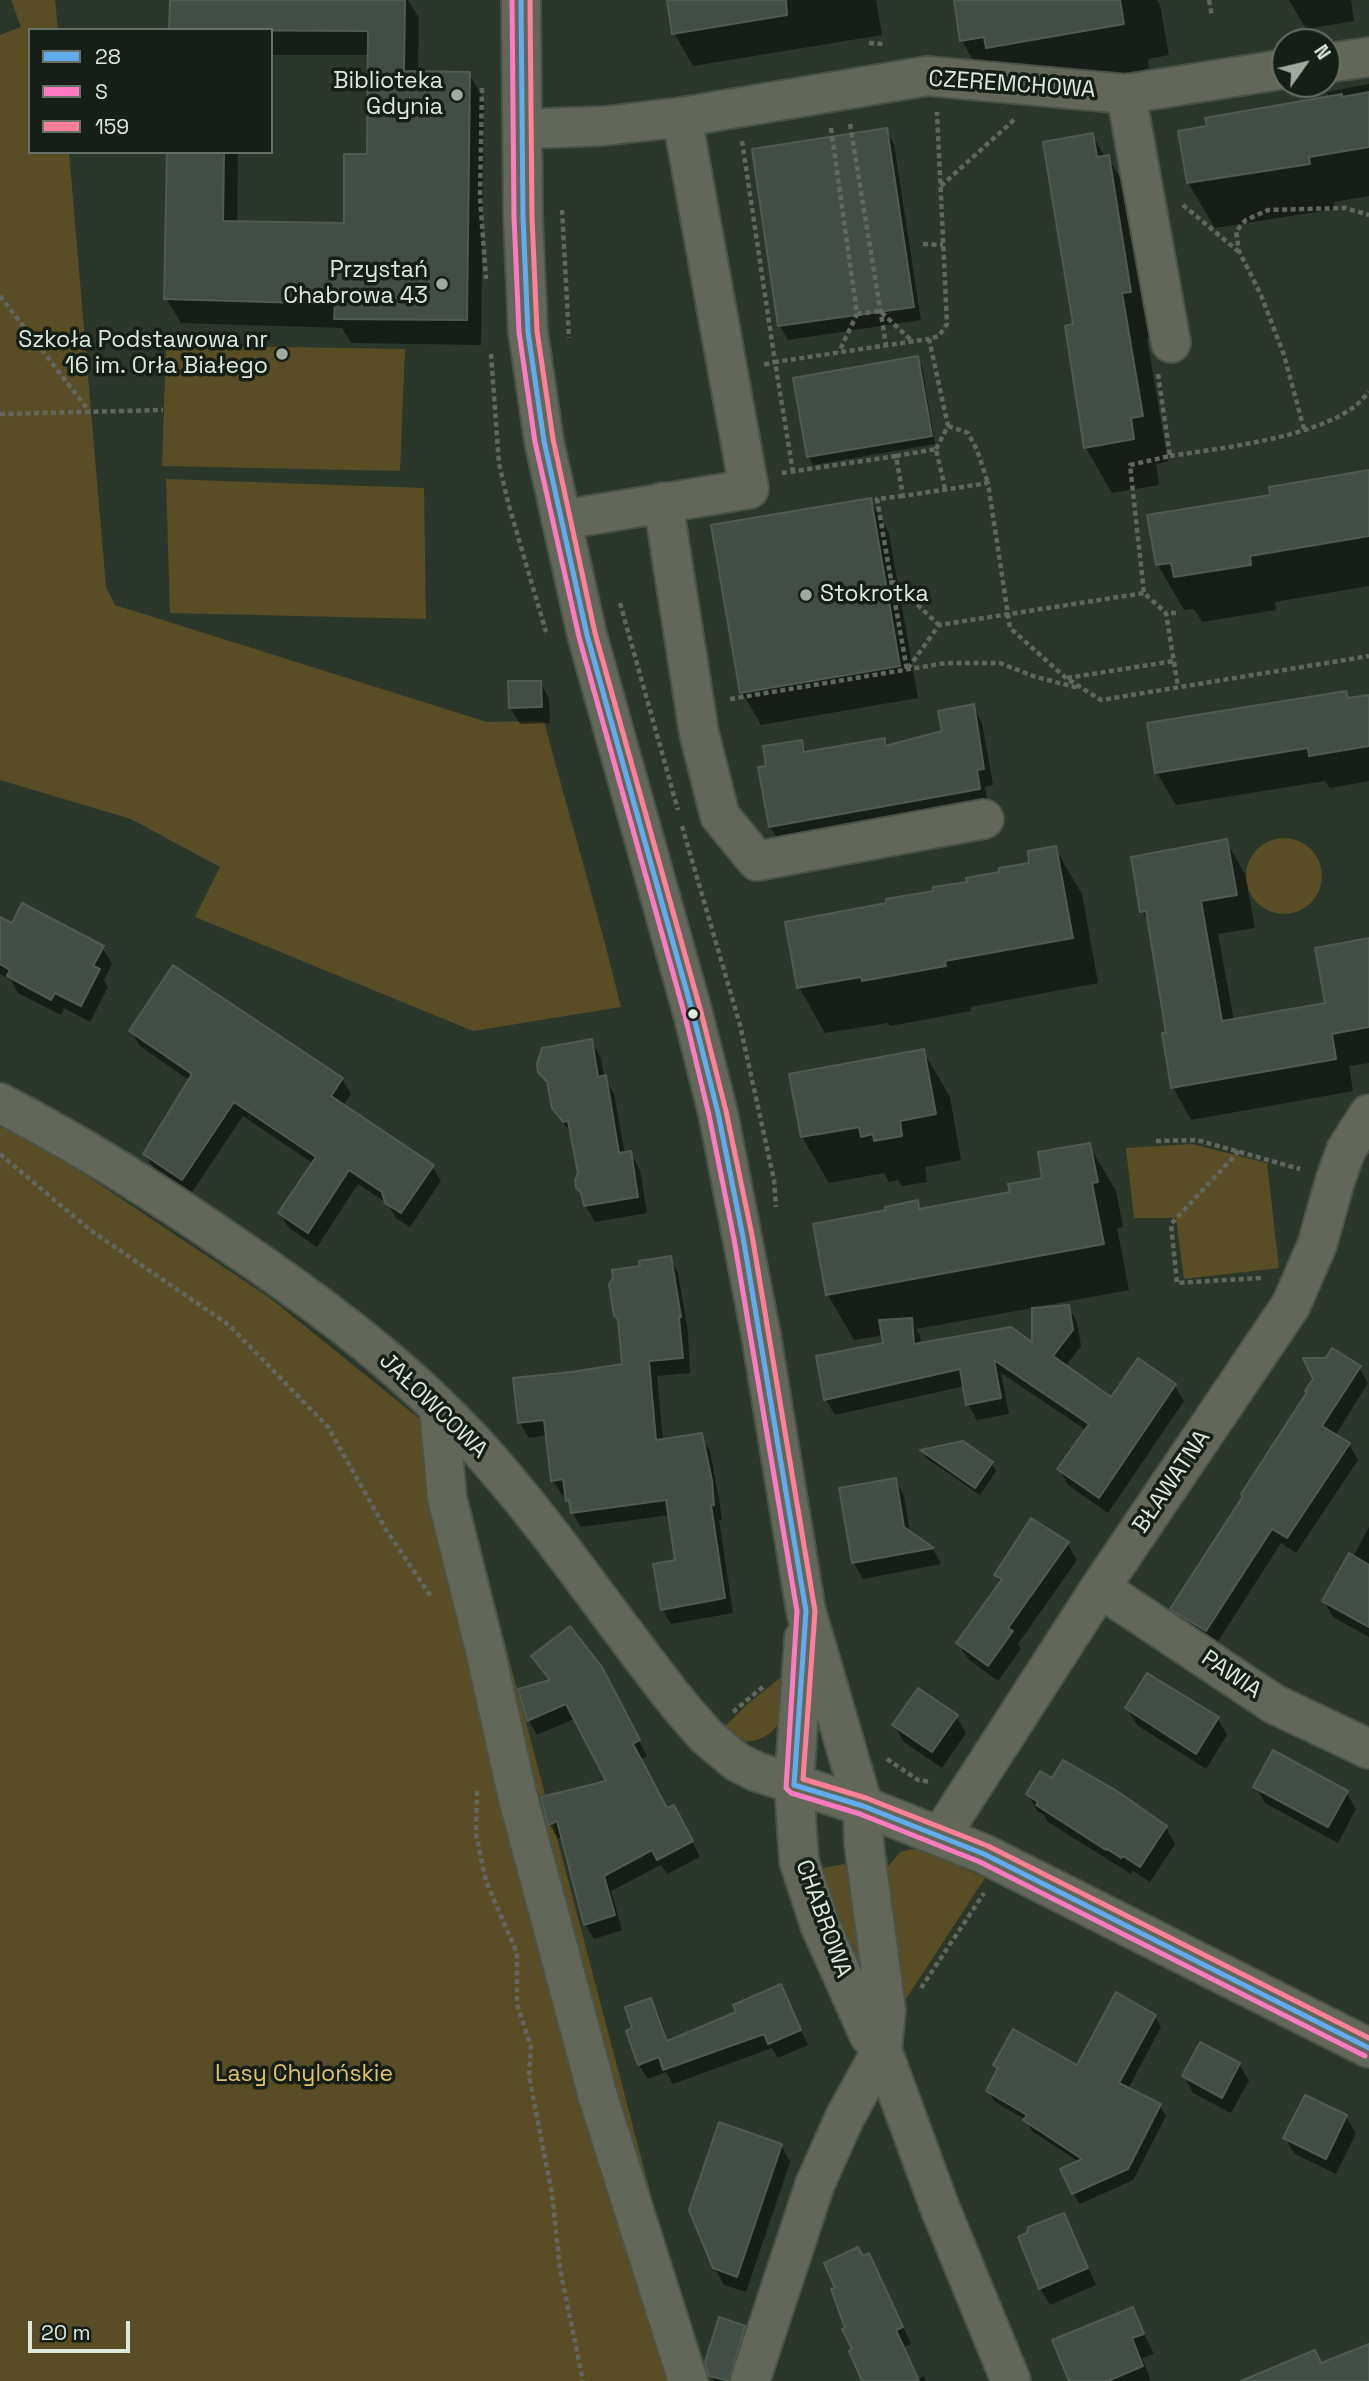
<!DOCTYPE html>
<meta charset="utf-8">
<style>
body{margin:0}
#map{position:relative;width:1369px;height:2381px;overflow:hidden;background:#2c372c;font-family:"Space Grotesk",sans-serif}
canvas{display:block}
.legend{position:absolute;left:28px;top:28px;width:245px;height:126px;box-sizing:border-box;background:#161f17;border:2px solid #667066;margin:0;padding:9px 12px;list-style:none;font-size:21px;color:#dde9dd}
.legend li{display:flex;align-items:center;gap:14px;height:35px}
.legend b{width:35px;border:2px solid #667066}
.north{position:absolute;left:1271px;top:28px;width:70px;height:70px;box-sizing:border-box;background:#161f17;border:2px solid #667066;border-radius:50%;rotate:56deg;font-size:19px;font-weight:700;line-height:28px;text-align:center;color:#dde9dd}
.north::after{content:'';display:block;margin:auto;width:24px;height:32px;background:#9fab9f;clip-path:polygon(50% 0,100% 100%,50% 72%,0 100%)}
.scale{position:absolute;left:28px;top:2321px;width:102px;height:32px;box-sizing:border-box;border:4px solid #dde9dd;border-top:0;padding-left:9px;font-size:21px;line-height:24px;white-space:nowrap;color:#dde9dd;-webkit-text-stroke:5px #161f17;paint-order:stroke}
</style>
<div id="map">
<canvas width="1369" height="2381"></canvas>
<ul class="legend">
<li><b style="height:9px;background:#60acee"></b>28</li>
<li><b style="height:9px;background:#fe7ac1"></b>S</li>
<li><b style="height:9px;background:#ff8098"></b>159</li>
</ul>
<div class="north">N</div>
<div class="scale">20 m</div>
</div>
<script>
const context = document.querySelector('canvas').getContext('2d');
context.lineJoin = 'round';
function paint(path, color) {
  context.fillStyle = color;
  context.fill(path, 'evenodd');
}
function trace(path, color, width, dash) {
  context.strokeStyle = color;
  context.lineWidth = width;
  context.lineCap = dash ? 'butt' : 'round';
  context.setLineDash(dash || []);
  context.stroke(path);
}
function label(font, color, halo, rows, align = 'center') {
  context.font = font + ' "Space Grotesk",sans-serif';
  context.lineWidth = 7;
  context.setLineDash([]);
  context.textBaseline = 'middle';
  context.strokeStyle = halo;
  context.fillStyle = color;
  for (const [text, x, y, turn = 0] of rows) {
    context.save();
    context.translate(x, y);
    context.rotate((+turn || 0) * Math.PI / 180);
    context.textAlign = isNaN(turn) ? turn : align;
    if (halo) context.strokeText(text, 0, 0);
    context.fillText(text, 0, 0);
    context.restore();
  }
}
paint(new Path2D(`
 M11,0H55L58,30H30V152H69L106,587L115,605L487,722L544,721C569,817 598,911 621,1007L473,1031L195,917L220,867L131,819L0,780V35L21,27Z
 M166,345L405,349L400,471L162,466Z
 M166,479L424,488L426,619L170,613Z
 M1246 876a38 38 0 1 1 76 0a38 38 0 1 1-76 0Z
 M0,1126L57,1156L270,1298L452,1445L545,1794L536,1797L545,1826L553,1823L700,2381H0Z
 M1192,1144L1267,1163L1279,1268L1184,1279L1176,1218H1134L1126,1148Z
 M784,1675C783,1690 783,1707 779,1721C776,1733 755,1744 742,1741C734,1739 728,1733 724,1727L750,1702Z
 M911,1849L923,1850L985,1878L900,2008L885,1870L900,1852Z
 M844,1864L849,1868L870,2001L819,1869Z`), '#584d24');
paint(new Path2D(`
 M171,0H408L419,18L418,73L469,74L484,99L481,345L351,343L342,328L181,323L166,298L169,152H238L237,223L345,225L369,156L370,55H271V30Z
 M669,0H876L882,35L693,66L674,33Z
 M955,0H1157L1160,5L1169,55L1148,59L1149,69L1014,93L988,86L962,41Z
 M1289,0H1351L1354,21L1306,29Z
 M1369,84V196L1334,202L1335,209L1215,228L1188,183L1180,132L1329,98L1327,92Z
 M886,130L894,144L921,320L788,340L780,326Z
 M1092,135L1105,157H1108L1134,202L1156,338L1147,339L1168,462L1156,464L1159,485L1112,493L1086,448L1075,326Z
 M917,358L922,366L935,444L813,465L809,457L795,379Z
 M1369,472V586L1275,602L1276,610L1202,622L1194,609L1184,610L1158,565L1272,496Z
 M870,500L889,533L918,698L761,725L742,692Z
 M540,682L549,699L550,723L520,724L510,707Z
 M1346,693L1349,699L1369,696V781L1330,788L1325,781L1176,805L1157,773L1149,725Z
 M973,706L982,723L993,785L985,787L988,806L780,843L770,826L768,768L801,741L808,753L884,740L888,747L944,732Z
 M1226,841L1245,874L1255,928L1218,934L1234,1021L1327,1004L1369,940V1063L1349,1066L1353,1091L1191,1120L1173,1087L1168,1034L1150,925L1142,911Z
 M1055,848L1082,894L1098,983L970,1007L971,1011L890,1026L888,1023L825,1033L799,987L888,905L1031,864Z
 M0,933L102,947L112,964L104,980L108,987L90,1022L64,1008L61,1015L18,993L11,980L0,974Z
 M131,1031L342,1079L351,1094L343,1106L432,1166L441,1181L410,1227L396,1218L388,1204L358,1184L317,1247L289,1228L280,1213L314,1164L243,1116L191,1194L154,1169L145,1154L190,1081L140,1046Z
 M591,1041L601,1058L604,1077L614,1094L625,1154L630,1153L640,1170L647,1213L595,1222L585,1205L573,1137L553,1107L550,1090L539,1071Z
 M923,1051L950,1097L961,1160L925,1167L927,1182L902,1186L898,1180L889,1182L884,1173L829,1183L802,1137L791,1075ZM867,1124L868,1127L816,1136V1133Z
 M1089,1145L1116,1191L1123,1227L1117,1228L1129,1290L1042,1306V1309L1068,1307L1077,1322L1081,1346L1065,1367L1112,1400L1174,1385L1184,1401L1108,1513L1068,1485L1059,1469L1086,1430L1001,1373L1009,1414L977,1420L968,1404L965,1386L835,1415L826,1400L818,1358L885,1344L884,1335L854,1340L828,1295L888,1212L917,1202L921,1210L1012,1193L1044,1180ZM1033,1308L1034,1345H921L920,1335L916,1329Z
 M670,1258L678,1273L688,1332L690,1373L657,1376L663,1441L701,1435L710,1451L719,1498L722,1520H719L733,1613L671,1624L662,1609L677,1562L670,1515L581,1527L572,1512L567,1494L562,1495L553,1480L548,1435L529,1438L520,1423L624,1366L642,1267Z
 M1359,1367L1368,1383L1335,1436L1349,1444L1358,1460L1296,1553L1281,1543L1215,1646L1182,1624L1172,1609L1309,1394Z
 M923,1452L992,1464L996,1471L980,1495L926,1458Z
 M895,1480L904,1496L910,1533L933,1549L941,1564L863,1579L854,1563L841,1490Z
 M1369,1527V1637L1333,1617L1324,1601L1353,1557Z
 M1068,1544L1077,1560L1018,1644L1021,1649L998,1681L968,1659L958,1643L1001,1583L996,1575Z
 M534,1656L610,1684L647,1756L640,1760L667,1810L682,1822L700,1857L667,1874L661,1865L611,1891L622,1930L594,1939L585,1924L563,1837L558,1839L550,1825L543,1799L608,1782L576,1718L537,1735L529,1721L520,1690L550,1682Z
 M1127,1709L1218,1719L1227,1735L1206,1769L1137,1725Z
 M956,1716L966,1733L942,1768L904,1742L894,1725Z
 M1256,1787L1346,1792L1356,1809L1338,1843L1265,1803Z
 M1028,1794L1166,1827L1175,1844L1150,1882L1133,1871L1131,1874L1048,1822L1044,1815L1037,1811Z
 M780,1986L808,2045L778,2058L772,2048L673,2084L666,2072L648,2079L639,2065L628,2032L634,2029L651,2000L659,2015L669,2042L739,2013Z
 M1155,2016L1161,2027L1128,2089L1159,2105L1166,2116L1133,2180L1080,2204L1073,2193L1079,2162L1032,2131L1026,2120L995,2102L988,2091L999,2071L995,2065L1077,2068Z
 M1239,2064L1249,2081L1231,2113L1193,2093L1184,2076Z
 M1306,2097L1346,2117L1356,2133L1336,2174L1295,2154L1285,2138Z
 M781,2145L790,2162L746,2292L724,2285L714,2267Z
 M1064,2215L1073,2231L1096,2285L1050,2305L1040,2288Z
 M878,2272L911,2344L904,2347L918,2379L924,2376L926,2381H864L854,2350Z
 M1132,2309L1154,2354L1142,2358L1151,2381H1071Z
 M744,2327L748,2335L735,2381H714L711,2375Z`), '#0007');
const building = new Path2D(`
 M170,0H405L404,71L470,72L467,320L334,319L335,304L164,299L167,152H224L223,221L344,223V154H367L368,31L169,30Z
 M667,0H786L787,15L672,34Z
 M954,0H1120L1124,24L986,48L984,37L960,41Z
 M1369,92V147L1309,157L1310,164L1187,183L1178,131L1207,126L1205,118L1342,94V97Z
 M887,128L914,307L778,326L752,149Z
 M1093,133L1097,157L1109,155L1131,292L1122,293L1143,416L1131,418L1134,439L1084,448L1065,326L1073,324L1043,142Z
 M918,356L932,436L807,457L793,378Z
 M1369,470V536L1250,556L1251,565L1174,577L1171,563L1156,565L1147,515L1270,495L1269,487Z
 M871,498L900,666L740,693L711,525Z
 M508,681H541L542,707L509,708Z
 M1346,691L1348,698L1369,695V746L1309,756L1308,748L1155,773L1147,723Z
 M974,704L984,769L977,770L980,789L769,827L758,767L766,766L763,746L802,740L804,752L885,738V746L942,731L938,711Z
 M1227,839L1237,895L1201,901L1222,1021L1325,1003L1315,948L1369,938V1027L1332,1034L1336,1059L1171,1088L1162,1033H1166L1146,911L1140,912L1131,857Z
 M1056,846L1073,938L945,961L946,966L862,981L861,977L797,988L785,922L886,903V899L933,891V887L967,882L966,878L999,872V868L1029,863L1028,851Z
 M22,903L104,946L93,966L100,969L81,1006L55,993L51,1000L7,976L10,970L0,964V917L12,923Z
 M173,965L343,1078L331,1096L434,1165L401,1213L385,1203L382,1192L349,1170L308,1233L278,1213L316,1157L234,1102L182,1180L143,1154L192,1074L129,1031Z
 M592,1039L598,1077L606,1075L619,1153L631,1151L638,1197L584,1206L581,1193L576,1188L575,1180L578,1173L568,1121L563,1122L552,1108L547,1082L538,1072L537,1064L542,1048Z
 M924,1049L936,1114L900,1121L902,1136L874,1141L873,1134L861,1137L859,1127L801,1137L789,1074Z
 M1090,1143L1098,1182L1092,1183L1104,1244L826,1295L813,1224L886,1210L885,1207L918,1200L919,1209L1010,1192L1008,1184L1042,1178L1038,1152Z
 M671,1256L681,1317L679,1318L683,1358L649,1361L656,1440L702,1433L712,1481L714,1505H711L725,1598L661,1610L653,1564L675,1560L666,1500L571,1513L569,1500L566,1501L563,1479L551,1481L544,1420L518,1423L513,1378L571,1372L622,1364L618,1319L614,1316L609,1284L613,1278L612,1270L640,1266L639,1261Z
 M1069,1305L1073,1330L1053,1356L1111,1397L1138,1358L1176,1384L1099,1498L1057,1469L1089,1424L994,1360L1001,1398L966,1405L960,1369L824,1400L816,1356L883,1343L879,1320L912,1318L914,1344L1011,1327L1032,1342V1308Z
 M1332,1348L1361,1366L1322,1426L1350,1443L1287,1538L1272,1529L1206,1631L1170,1609L1243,1496L1241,1494L1307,1392L1305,1391L1313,1379L1303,1358H1326Z
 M963,1441L993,1462L975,1488L920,1450Z
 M896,1478L904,1527L934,1548L852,1563L839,1488Z
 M1031,1518L1069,1542L1008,1628L1013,1631L988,1666L956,1643L1002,1579L994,1575Z
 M1349,1553L1369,1565V1627L1322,1601Z
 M570,1626L602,1667L640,1740L633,1744L667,1808L674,1805L693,1841L657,1860L652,1850L604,1876L615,1915L584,1925L557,1821L548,1825L541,1797L606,1781L566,1704L527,1721L518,1689L550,1680L531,1656Z
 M1147,1673L1219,1717L1196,1754L1125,1708Z
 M918,1688L958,1715L932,1752L892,1725Z
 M1273,1750L1348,1791L1328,1827L1253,1787Z
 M1063,1760L1117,1791L1167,1826L1140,1867L1123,1856L1121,1858L1107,1849L1106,1850L1036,1805L1038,1802L1026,1794L1040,1771L1052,1778Z
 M781,1984L801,2030L768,2044L764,2034L663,2070L659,2057L638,2065L626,2031L632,2028L625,2007L651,1998L667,2041L736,2012L733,2005Z
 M1116,1992L1156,2015L1119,2083L1161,2104L1128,2169L1072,2194L1060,2169L1082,2159L1023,2120L1027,2115L986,2091L998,2068L993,2065L1013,2029L1077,2065Z
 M1200,2042L1240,2063L1222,2098L1182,2076Z
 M1305,2095L1347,2115L1326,2159L1283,2138Z
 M719,2122L782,2144L737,2277L713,2268L689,2210Z
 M1064,2213L1088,2268L1039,2289L1018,2237L1027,2233L1028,2227Z
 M858,2247L863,2256L869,2253L903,2327L896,2330L919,2381H862L849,2351L852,2349L842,2329L845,2328L831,2289L835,2288L824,2263Z
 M1133,2307L1144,2334L1132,2338L1143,2366L1108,2381H1069L1052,2340Z
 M719,2317L745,2326L729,2381L709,2376L705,2362Z
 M1369,2344V2381H1241L1315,2350L1321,2363Z`);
paint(building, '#424d46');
trace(building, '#4f5a53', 2);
const minor = new Path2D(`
 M521,0L523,217L528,332L544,441L587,635L693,1014L718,1113L761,1335L806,1611L863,1806L864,1844L886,2010L882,2050L845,2117L815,2184L750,2381
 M1327,63L1369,57
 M1126,94L1285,69
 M523,129L604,126L682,117L927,76L1126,94L1171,343
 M663,502L699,733L720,816L757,861L984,819
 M561,520L749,489L682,117
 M0,1103C81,1145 159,1194 234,1246C321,1305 404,1367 475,1444C550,1526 611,1620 680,1706L706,1736L737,1762L757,1772L863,1806L984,1854L1369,2048
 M439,1408L447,1498L486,1654L517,1794L598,2097L688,2381
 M1100,1588L1274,1704L1369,1749
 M804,1638L794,1785L799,1861L820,1925L869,2035L882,2050L940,2208L1011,2381
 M941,1835L1100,1588L1291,1305L1317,1245L1335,1181L1346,1150L1369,1114`);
trace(minor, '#495349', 42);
trace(new Path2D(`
 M1209,0L1212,16
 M869,43L883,44
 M482,88L480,197L486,279
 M850,124L886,345
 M831,128L857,314L839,352
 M742,141L775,362L763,365
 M941,186L1015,119
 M1183,205L1238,251
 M562,210L569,338
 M923,244L943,245
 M0,296L89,411
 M857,314L880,311L912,341
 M491,354L499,464L509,506L546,632
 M1158,374L1170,456L1130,465L1144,593L1166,613
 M0,414L163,410
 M948,426L968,433L977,450L988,483
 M1304,429L1284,355L1261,295L1239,251L1236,231L1246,220L1268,210L1345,208L1369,215
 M936,449L948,426L929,339L939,336L947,324L937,112
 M896,456L936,449L945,489
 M1170,456C1222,448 1312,438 1354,407C1359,403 1364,397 1369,392
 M793,472L775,362L929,339
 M782,473L896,456L903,496L988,483L1010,628L1066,678L1101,700L1369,656
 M903,496L877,499L891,580L939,625
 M891,580L907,670L939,625L1144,593
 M620,603L678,810
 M1176,613H1166L1178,687
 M1067,678L1174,661
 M730,699L946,663H1000L1033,676L1078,688
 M682,826L740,1025L774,1180L776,1207
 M1156,1141L1197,1140L1300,1169
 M1239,1151L1171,1224L1177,1283L1262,1278
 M0,1154L90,1230L229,1325L328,1427L385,1528L432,1598
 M733,1712L764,1686
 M887,1759L918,1780L931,1782
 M477,1791L476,1835L486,1881L517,1953V2004L531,2047L529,2076L552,2194L560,2269L583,2381
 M921,1988L984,1893`), '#61675c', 4.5, [5, 3.5]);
trace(minor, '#636759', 38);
trace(new Path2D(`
 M521,0L523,217L528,332L544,441L587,635L693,1014L718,1113L743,1237L806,1611L794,1785L863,1806L984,1854L1369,2048`), '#60acee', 5);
trace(new Path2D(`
 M512,0L514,217L519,332L535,442L579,637L685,1016L709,1115L734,1239L797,1611L786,1788L791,1793L860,1814L980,1862L1365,2056`), '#fe7ac1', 5);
trace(new Path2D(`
 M530,0L532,217L537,331L553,439L595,633L701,1012L726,1111L752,1235L815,1611L803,1779L866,1798L988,1846L1369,2038`), '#ff8098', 5);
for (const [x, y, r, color] of [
 [457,95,7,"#9fab9f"],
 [442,284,7,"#9fab9f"],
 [282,354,7,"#9fab9f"],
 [806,595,7,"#9fab9f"],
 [693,1014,6,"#dde9dd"]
]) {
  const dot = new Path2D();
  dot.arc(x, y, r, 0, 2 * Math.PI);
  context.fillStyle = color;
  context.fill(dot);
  trace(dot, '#161f17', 2.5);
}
label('23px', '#dde9dd', '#161f17', [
 ["Biblioteka",443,82],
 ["Gdynia",443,108],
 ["Przystań",428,271],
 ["Chabrowa 43",428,297],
 ["Szkoła Podstawowa nr",268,341],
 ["16 im. Orła Białego",268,367],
 ["Stokrotka",820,595,"left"]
], 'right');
label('23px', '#dde9dd', '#161f17', [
 ["CZEREMCHOWA",1012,85,4],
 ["JAŁOWCOWA",433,1406,44],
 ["BŁAWATNA",1172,1482,-56],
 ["PAWIA",1231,1675,34],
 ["CHABROWA",823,1919,70]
]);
label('23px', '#dfc36c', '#161f17', [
 ["Lasy Chylońskie",304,2075]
]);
</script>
